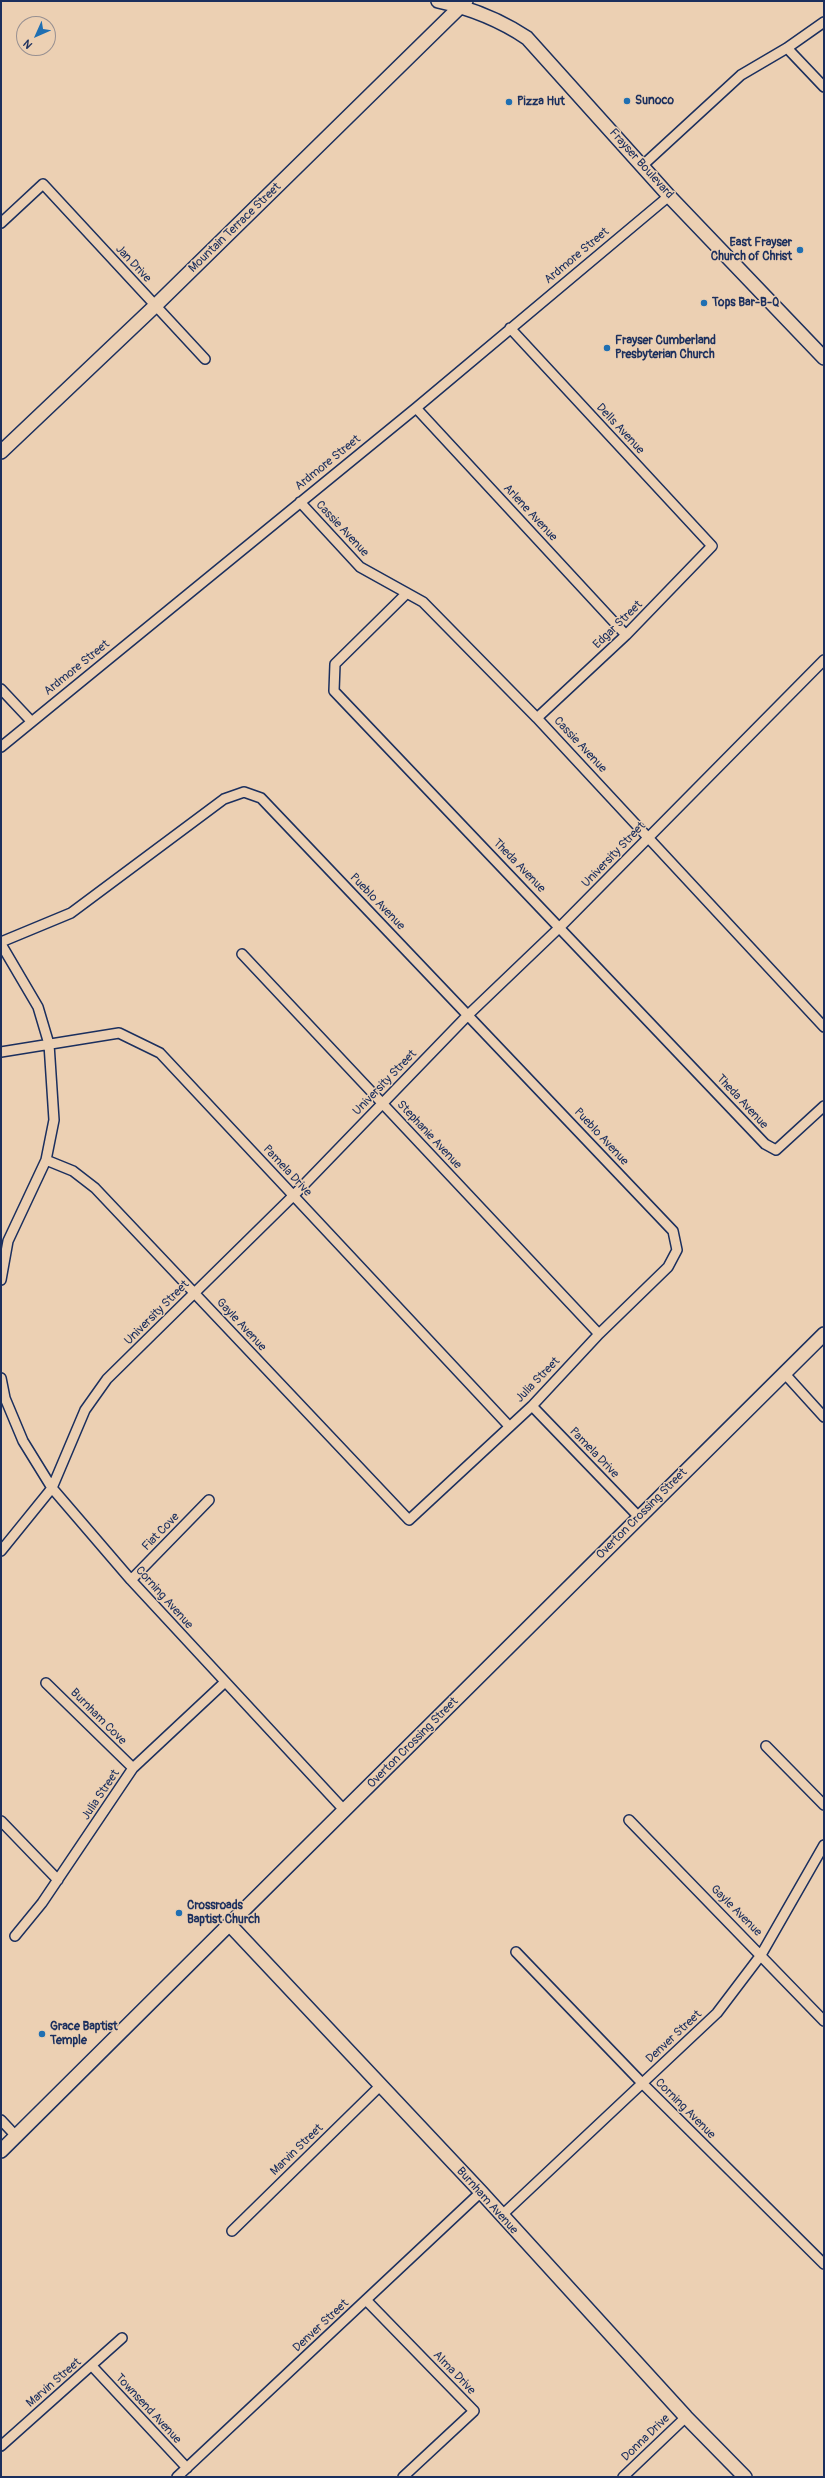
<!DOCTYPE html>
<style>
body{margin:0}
#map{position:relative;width:825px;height:2478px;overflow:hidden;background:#ecd0b3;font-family:Pangolin,sans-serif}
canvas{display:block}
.frame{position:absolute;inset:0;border:2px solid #1b2f5e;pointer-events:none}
.north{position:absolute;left:16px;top:16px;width:40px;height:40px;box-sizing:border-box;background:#ecd0b3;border:1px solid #989091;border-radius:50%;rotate:225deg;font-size:11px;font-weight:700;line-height:16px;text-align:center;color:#1b2f5e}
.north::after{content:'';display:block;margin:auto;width:14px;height:18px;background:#1f6fb2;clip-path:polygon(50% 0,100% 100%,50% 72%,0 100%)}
</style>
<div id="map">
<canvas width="825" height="2478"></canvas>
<div class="frame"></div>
<div class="north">N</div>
</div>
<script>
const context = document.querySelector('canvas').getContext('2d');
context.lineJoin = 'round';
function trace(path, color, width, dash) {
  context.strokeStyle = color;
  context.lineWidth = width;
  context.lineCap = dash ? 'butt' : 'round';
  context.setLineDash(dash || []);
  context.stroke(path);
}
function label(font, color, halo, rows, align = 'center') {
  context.font = font + ' Pangolin,sans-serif';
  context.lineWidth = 3;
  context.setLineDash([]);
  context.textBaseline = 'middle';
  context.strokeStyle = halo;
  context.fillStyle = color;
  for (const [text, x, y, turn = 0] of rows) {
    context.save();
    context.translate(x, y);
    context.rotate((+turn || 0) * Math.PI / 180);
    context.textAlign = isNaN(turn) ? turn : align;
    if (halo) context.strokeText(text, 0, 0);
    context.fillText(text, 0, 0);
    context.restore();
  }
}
const street = new Path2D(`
 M787,48L824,87
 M642,166L741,75L787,48L824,22
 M1,223L43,184L205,359
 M510,328L712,546L626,635L537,718
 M416,408L626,635
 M300,502L360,567L423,602L537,718L824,1027
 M407,593L335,664L334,691L765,1144L776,1150L824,1106
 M1,689L31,721
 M1,747L416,408L669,196
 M1,942L71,913L224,799L244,792L261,798L673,1231L677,1250L668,1267L599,1334L532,1406L409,1520L95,1188L73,1171L46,1160
 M1,944L38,1007L49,1044L54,1120L46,1160L8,1241L1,1280
 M242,954L599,1334
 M1,1052L119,1033L160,1053L509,1426
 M785,1374L824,1417
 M1,1378L5,1398L23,1441L52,1488L131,1580L345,1811
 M532,1406L638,1516
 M1,1551L52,1488L85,1410L107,1379L293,1196L468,1015L560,927L824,660
 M131,1580L209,1500
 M46,1683L133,1768
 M766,1746L824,1805
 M629,1820L824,2021
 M1,1821L58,1880
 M15,1936L42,1903L133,1768L225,1682
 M516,1952L642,2083L824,2264
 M1,2120L15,2135
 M501,2216L717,2013L761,1955L824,1845
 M232,2231L380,2086
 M366,2300L474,2411L403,2477
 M92,2366L187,2468
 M1,2446L122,2338
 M177,2477L481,2192
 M623,2477L686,2417`);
const secondary = new Path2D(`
 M438,1C470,8 500,20 527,38L669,196L824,358
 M1,452L155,306L466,1
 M230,1925L481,2192L686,2417L745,2477
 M1,2151L824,1334`);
trace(street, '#1b2f5e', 12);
trace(secondary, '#1b2f5e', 16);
trace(street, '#ecd0b3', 9);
trace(secondary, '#ecd0b3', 13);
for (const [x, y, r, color] of [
 [627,101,4,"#1f6fb2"],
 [509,102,4,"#1f6fb2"],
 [800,250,4,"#1f6fb2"],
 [704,303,4,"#1f6fb2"],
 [607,348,4,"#1f6fb2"],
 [179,1913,4,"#1f6fb2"],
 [42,2034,4,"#1f6fb2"]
]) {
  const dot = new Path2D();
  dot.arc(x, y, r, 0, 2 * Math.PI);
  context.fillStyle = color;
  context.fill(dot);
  trace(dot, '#ecd0b3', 1.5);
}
label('bold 12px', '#1b2f5e', '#ecd0b3', [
 ["Sunoco",635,101],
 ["Pizza Hut",517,102],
 ["East Frayser",792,243,"right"],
 ["Church of Christ",792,257,"right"],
 ["Tops Bar-B-Q",712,303],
 ["Frayser Cumberland",615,341],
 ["Presbyterian Church",615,355],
 ["Crossroads",187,1906],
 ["Baptist Church",187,1920],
 ["Grace Baptist",50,2027],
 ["Temple",50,2041]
], 'left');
label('12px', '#1b2f5e', '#ecd0b3', [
 ["Frayser Boulevard",641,164,48],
 ["Mountain Terrace Street",235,228,-44],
 ["Ardmore Street",577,256,-40],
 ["Jan Drive",133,264,47],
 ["Dells Avenue",620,429,47],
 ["Ardmore Street",328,463,-39],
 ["Arlene Avenue",530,513,47],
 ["Cassie Avenue",342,529,47],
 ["Edgar Street",618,625,-44],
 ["Ardmore Street",77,668,-39],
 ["Cassie Avenue",580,745,47],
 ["University Street",614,855,-46],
 ["Theda Avenue",519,866,46],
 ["Pueblo Avenue",377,902,46],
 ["University Street",385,1083,-46],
 ["Theda Avenue",742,1102,47],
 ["Stephanie Avenue",429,1135,47],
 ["Pueblo Avenue",601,1137,47],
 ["Pamela Drive",287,1171,47],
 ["University Street",157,1313,-45],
 ["Gayle Avenue",241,1325,47],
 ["Julia Street",538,1380,-46],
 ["Pamela Drive",594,1453,46],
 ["Overton Crossing Street",642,1514,-45],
 ["Fiat Cove",161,1532,-46],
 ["Corning Avenue",164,1598,48],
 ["Burnham Cove",98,1717,45],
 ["Overton Crossing Street",413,1743,-45],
 ["Julia Street",101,1795,-56],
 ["Gayle Avenue",736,1911,45],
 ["Denver Street",674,2037,-43],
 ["Corning Avenue",685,2109,45],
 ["Marvin Street",297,2150,-44],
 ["Burnham Avenue",487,2201,48],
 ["Denver Street",321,2326,-43],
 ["Alma Drive",454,2373,46],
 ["Marvin Street",54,2383,-41],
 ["Townsend Avenue",148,2409,47],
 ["Donna Drive",646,2438,-44]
]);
</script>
